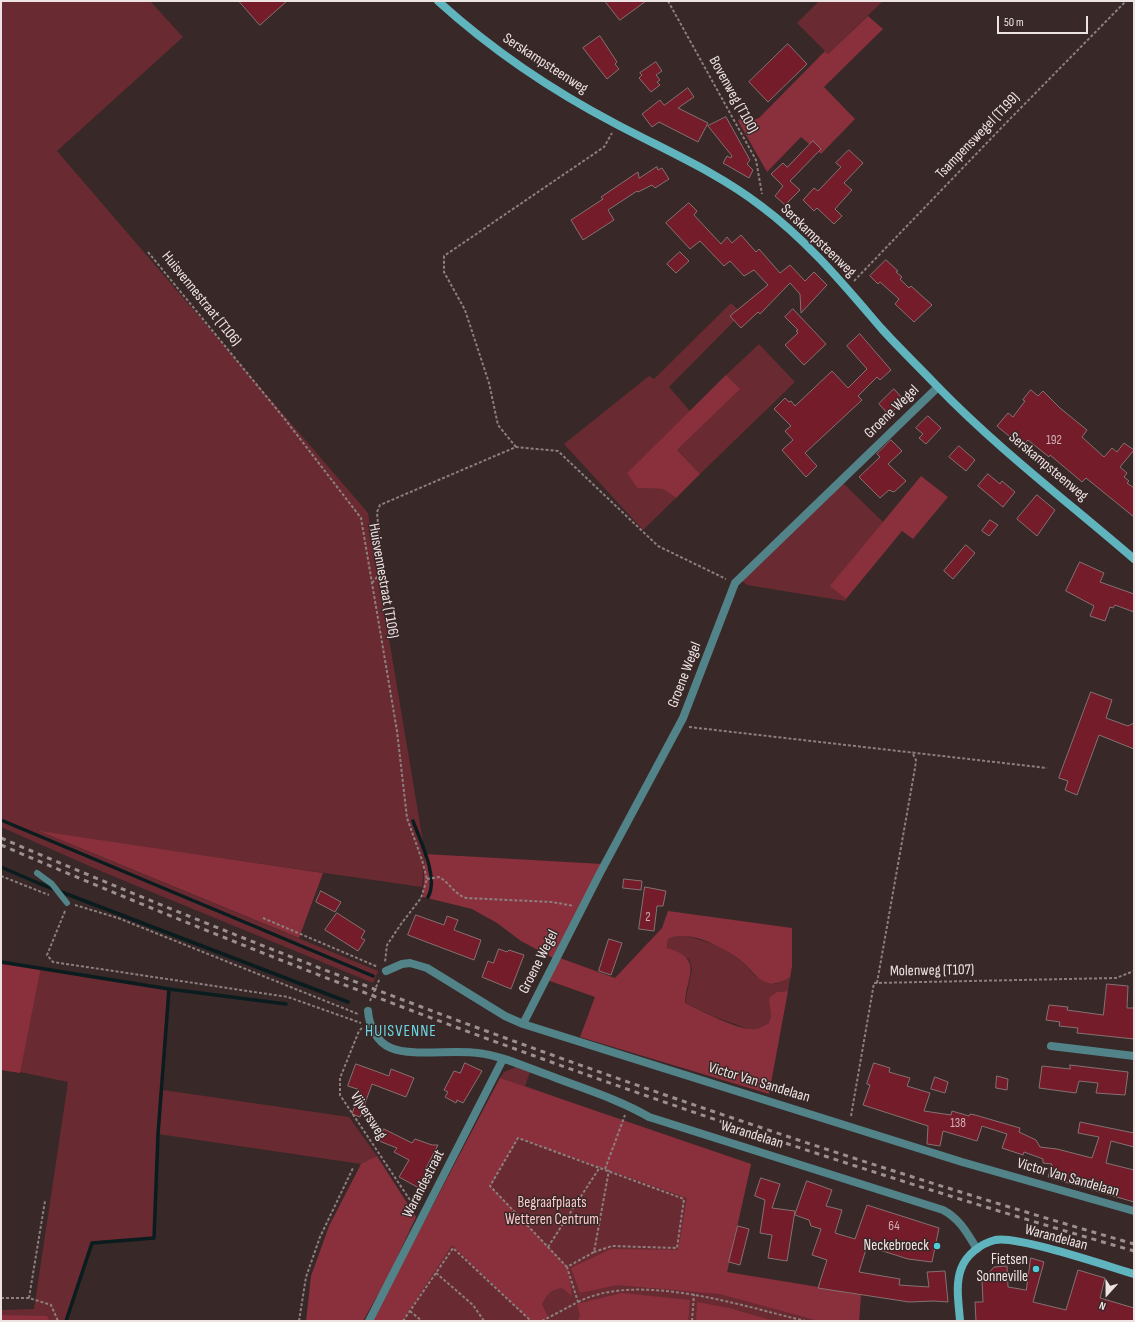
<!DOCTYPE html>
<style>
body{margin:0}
#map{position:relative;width:1135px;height:1322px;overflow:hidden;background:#382828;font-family:"Sofia Sans Condensed",sans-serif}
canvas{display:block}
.frame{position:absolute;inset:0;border:2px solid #eee3e3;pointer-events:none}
.north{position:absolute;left:1087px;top:1274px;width:40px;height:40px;-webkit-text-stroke:3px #382828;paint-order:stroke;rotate:201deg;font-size:11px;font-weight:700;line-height:16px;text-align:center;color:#eee3e3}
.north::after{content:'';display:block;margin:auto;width:14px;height:18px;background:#eee3e3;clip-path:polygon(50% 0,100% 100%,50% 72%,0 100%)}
.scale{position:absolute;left:997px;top:16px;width:91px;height:18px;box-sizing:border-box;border:2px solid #eee3e3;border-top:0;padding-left:5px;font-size:12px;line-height:14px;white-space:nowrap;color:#eee3e3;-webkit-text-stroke:3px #382828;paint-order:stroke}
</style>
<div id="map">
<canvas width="1135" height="1322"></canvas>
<div class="frame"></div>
<div class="north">N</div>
<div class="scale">50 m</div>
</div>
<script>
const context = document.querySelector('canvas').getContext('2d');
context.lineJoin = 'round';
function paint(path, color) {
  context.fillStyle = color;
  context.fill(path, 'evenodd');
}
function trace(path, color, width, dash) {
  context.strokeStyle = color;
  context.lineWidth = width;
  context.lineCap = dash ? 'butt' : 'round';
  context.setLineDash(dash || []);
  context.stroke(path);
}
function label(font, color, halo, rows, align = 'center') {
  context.font = font + ' "Sofia Sans Condensed",sans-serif';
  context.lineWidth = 3;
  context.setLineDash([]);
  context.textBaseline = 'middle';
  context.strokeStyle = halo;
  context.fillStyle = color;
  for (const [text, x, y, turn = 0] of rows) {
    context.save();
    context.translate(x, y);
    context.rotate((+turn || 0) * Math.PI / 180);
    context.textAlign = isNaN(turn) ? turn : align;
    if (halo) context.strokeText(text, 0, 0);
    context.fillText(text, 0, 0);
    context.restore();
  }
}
paint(new Path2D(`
 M1,1H150L183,37L57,151L368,513L425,854L422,887L41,832L378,971L373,983L103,872L1,827Z
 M819,1H883L828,54L797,23Z
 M731,303L742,313L669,387L690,411L627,473L637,488L663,489L676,498L643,530L564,444L649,376L654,379Z
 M759,344L795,382L700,474L677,450L739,389L726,375Z
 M842,482L883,522L831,586L846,599L845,601L747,585L742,581Z
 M674,935H684L720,946L745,964L755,976L776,984L790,978L788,991L777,992L770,998L771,1015L769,1023L762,1027L751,1030L718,1018L685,1003L692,969L689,959L667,948L668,939Z
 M41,968L169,989L163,1090L349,1117L377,1156L361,1164L158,1134L154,1238L93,1243L66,1321H1V1310L34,1309L68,1082L20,1072Z
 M516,1067L530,1072L525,1086L623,1121L751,1164L727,1273L861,1294L859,1321H372L500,1078L504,1072Z`), '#692b31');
paint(new Path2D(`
 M868,16L883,29L824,87L855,119L821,154L801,137L767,172L738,121L743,115L754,120L759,118L825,51L828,54Z
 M726,375L740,389L677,450L700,474L676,498L663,489L637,488L627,473Z
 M921,476L948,497L913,539L902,531L846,599L830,586Z
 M39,831L323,873L299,938Z
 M425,854L602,864L553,958L521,941L497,923L472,909L423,897Z
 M668,911L792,928V966L790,978C782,981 775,986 766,982C757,979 752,971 745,964C730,950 688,927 668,939L667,948C704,959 687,975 685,1003C700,1010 736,1029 751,1029C757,1030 764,1026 769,1023L771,1015L769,998L777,992L788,991L769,1094L580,1037L595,997L547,980L560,958L615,978L662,928Z
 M1,962L41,968L20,1073L1,1070Z
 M500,1078L751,1164L727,1272L861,1294L859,1321H819L720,1294L617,1285L580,1293L571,1268L611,1249L678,1250L687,1198L518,1138L490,1186L568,1268L572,1296L562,1288C550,1290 547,1294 542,1304L548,1317L542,1321H531L452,1245L402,1321H372Z
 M377,1156L416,1217L388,1277L363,1321H306L311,1276L329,1226L361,1164Z
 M622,1293L690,1300L688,1321H578L580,1315L577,1304Z
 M697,1302L729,1308L774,1321H696Z
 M1,1315L47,1316L49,1321H1Z`), '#8a303c');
trace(new Path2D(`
 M1,820L373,976
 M413,821C420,840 439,878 428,897
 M1,867L38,883L348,1002
 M1,962L169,989L158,1134L154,1238L92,1243L66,1321
 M169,989L286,1004`), '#0a1c1e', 3.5);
const building = new Path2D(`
 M239,1H287L260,25Z
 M605,1H646L620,20Z
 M600,36L617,62L615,64L619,69L607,79L583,48Z
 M788,44L807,64L768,102L749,82Z
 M656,62L662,71L656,75L660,80L657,82L660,85L651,92L639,78L642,75L640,73Z
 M688,88L694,97L678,108L708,123L698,142L659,122L652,127L642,114L660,100L664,105Z
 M726,117L750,160L747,164L753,170L749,178L723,163L727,156L731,158L732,156L708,126Z
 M813,141L821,149L790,181L800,190L785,205L775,196L783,186L771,174L783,163L787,167Z
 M849,150L863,163L844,183L852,190L835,209L842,216L834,224L817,208L814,211L803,200L814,188L818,191L841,167L836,163Z
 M657,167L658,170L662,168L669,179L655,188L652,185L638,192L637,191L608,210L614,220L583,240L571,220L603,199L601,197L638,172L639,178Z
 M689,203L697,211L694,215L721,244L727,237L732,243L741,235L756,252L759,249L780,273L790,265L805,281L814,272L827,285L801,313L800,294L790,283L760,314L758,312L741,328L730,316L768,285L754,270L744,276L730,261L724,266L700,241L690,249L666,223Z
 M680,252L689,261L676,273L667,264Z
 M886,260L898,271L896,272L902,277L900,279L909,288L911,286L932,305L914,322L895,304L899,299L880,282L878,284L870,276Z
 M793,309L826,344L804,365L785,345L798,333L796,331L798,330L785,317Z
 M860,334L891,370L880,380L877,377L858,396L862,400L805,453L817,466L806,477L782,450L793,440L785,431L791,426L774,409L785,398L789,402L791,401L795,406L832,371L848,388L867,369L847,346Z
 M894,389L904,400L889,415L879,404Z
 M1031,390L1038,396L1043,391L1060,408L1087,430L1082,437L1104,457L1112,448L1117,452L1124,443L1134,450L1120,467L1127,473L1124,477L1129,481L1127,483L1134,488V517L1086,478L1082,482L1050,455L1049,457L1028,440L1024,444L1021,441L1016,442L997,426L1008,413L1013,417L1025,401L1023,400Z
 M928,416L941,428L926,444L919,438L923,434L916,428Z
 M891,440L902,451L888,464L906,481L894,492L889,490L880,498L859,477L880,457L877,454Z
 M959,446L975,460L966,471L949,457Z
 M988,474L1000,484L1002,481L1015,492L1003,507L978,486Z
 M1037,495L1055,510L1037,536L1017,519Z
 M990,520L998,525L989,536L982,531Z
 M966,545L975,553L953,579L944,571Z
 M1080,562L1104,573L1100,582L1134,594V612L1115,605L1113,608L1110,607L1105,621L1090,616L1094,606L1066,591Z
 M1091,692L1112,700L1106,718L1128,726L1134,723V749L1099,735L1077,795L1065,790L1068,781L1059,778Z
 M624,879L642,881L641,890L623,888Z
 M645,887L666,891L663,906H657L654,931L639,929Z
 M321,891L341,902L335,912L316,902Z
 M337,913L365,931L361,938L365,940L358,951L325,930Z
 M416,915L444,925L447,916L458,920L454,930L481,940L474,960L408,935Z
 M609,939L622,943L611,975L599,971Z
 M499,949L507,952L509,950L524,955L511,989L482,977L488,961L493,963Z
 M1107,984L1128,986L1127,1008H1134V1039L1077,1033L1078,1028L1059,1026L1060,1022L1046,1020L1049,1005L1068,1007L1067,1010L1103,1015Z
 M465,1063L482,1071L463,1103L457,1100L456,1103L445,1097L448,1092L444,1090L454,1071L460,1073Z
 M874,1063L890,1068L889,1072L910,1078L907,1086L930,1093L924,1111L951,1115L952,1111L969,1116L970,1114L975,1115L1020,1128L1019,1132L1036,1140L1040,1147L1057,1149L1092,1158L1099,1137L1078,1133L1080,1122L1134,1133V1147L1111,1141L1106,1163L1134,1170V1202L1048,1177L1052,1164L1043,1163V1159L1024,1152L1023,1155L1002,1148L1007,1134L982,1126L977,1141L943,1131L940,1146L927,1144L928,1126L863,1105L870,1085L867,1084Z
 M356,1064L389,1076L391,1069L414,1078L406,1097L372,1084L360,1117L352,1114L360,1090L348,1086Z
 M1070,1065L1128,1072L1125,1095L1096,1093L1098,1083L1079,1081L1076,1093L1039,1088L1042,1066L1070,1069Z
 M997,1076L1008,1079L1007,1090L996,1088Z
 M935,1077L948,1082L945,1093L931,1089Z
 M384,1129L412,1143L415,1139L432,1145H438L426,1168L429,1170L419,1188L399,1177L409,1160L394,1152L397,1148L379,1141Z
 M761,1178L780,1184L772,1208L795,1211L787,1261L768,1258L772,1235L760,1233L765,1200L755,1196Z
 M807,1181L832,1190L826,1206L842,1210L835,1233L855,1239L867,1205L939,1228L932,1262L908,1259L867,1246L859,1272L900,1279L899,1285L929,1287L927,1272L945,1271L948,1302L934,1301L909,1302L818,1288L827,1260L812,1255L821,1229L811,1226L809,1220L795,1215Z
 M738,1226L749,1229L740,1265L729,1262Z
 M1031,1258L1044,1262L1033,1302L1066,1310L1078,1270L1105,1278L1100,1298L1134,1308V1321H976L975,1302H983L982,1280L994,1267L1007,1266L1008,1287L1026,1290Z`);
paint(building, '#751c2b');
trace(building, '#847171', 1);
trace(new Path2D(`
 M668,1L756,160L762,194
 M148,252L284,418L361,518L397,731L407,818L422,860L427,879L421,898L401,924L387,945L385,962
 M854,281L1005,124L1126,1
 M516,447L498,425L489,383L465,310L444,272V256L604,147L612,133
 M372,583L382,571L377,512L380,505L516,447L558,451L658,546L726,579
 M689,727L1047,768
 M1,876L49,895
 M427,879L439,877C450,883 454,894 466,898L552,902L574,906
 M75,905L118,918L358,1014
 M65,911L47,955L53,962L288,997L361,1023
 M263,918L378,967
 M877,983L915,768L916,760L912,752
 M370,1001L380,978
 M362,1028L359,1031L340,1078V1095L416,1209
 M851,1116L874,983L1116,978L1134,971
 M605,1169L625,1115
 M548,1247L600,1167
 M567,1267L490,1186L518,1138L684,1199L677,1248L612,1246L594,1252
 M436,1273L473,1305L484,1321
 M1,1298H29L51,1305L58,1321
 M29,1298L45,1201
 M578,1302C638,1271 742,1306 805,1321
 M410,1311L422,1321
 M299,1321L306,1277L320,1237L353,1168
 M403,1321L453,1248L531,1321
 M542,1321L578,1302L567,1267L594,1252L609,1170
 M692,1321L694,1294`), '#8d7f7f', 2, [3, 2]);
trace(new Path2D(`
 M37,873L52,884L67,903`), '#518389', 6);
trace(new Path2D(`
 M386,971L402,964L410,963L427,968L505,1016L523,1024L962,1162L1134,1211
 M368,1011C369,1025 376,1042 391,1048C413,1057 453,1049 478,1053C503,1056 527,1068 551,1076C584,1089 618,1099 649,1117L943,1210C960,1219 967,1233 977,1249
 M523,1024L600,873L683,718L735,583L938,387
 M1051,1046L1134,1056
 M369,1321L503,1059`), '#518389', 8);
trace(new Path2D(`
 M438,1C492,50 551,90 616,124C665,150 717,172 761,206C807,240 844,285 881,328C899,348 919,367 937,386C998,449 1068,502 1134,559
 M960,1321C959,1305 955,1285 961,1269C966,1255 980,1244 995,1240C1016,1235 1107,1266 1134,1274`), '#60b4be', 8);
trace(new Path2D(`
 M1,838C371,996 747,1132 1134,1244
 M1,845C370,1003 748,1140 1134,1251`), '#9c8f8f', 3, [5, 5]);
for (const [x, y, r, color] of [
 [937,1246,4,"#52cbd9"],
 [1036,1269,4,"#52cbd9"]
]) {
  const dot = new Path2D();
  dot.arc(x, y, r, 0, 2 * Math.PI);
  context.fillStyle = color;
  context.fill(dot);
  trace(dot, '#382828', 1.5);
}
label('13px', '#d0b1b5', null, [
 ["192",1054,441],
 ["2",648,918],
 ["138",958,1124],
 ["64",894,1227]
]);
label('15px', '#eee3e3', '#382828', [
 ["Serskampsteenweg",545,64,33],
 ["Bovenweg (T100)",733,95,61],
 ["Tsampenswegel (T199)",978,136,-46],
 ["Serskampsteenweg",818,241,44],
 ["Huisvennestraat (T106)",201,299,51],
 ["Groene Wegel",892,412,-44],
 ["Serskampsteenweg",1048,467,40],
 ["Huisvennestraat (T106)",383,581,80],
 ["Groene Wegel",685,675,-69],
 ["Groene Wegel",539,962,-63],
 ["Molenweg (T107)",932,971,-1],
 ["Victor Van Sandelaan",759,1083,17],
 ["Vijversweg",368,1116,57],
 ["Warandelaan",752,1135,17],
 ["Victor Van Sandelaan",1068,1178,16],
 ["Warandestraat",424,1184,-63],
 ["Warandelaan",1056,1238,15]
]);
label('15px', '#fec9cb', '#382828', [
 ["Begraafplaats",552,1203],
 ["Wetteren Centrum",552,1220]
]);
label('15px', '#eee3e3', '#382828', [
 ["Neckebroeck",929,1246],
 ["Fietsen",1028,1260],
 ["Sonneville",1028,1277]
], 'right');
context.letterSpacing = '1px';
label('16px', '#6bd6e3', '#382828', [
 ["HUISVENNE",401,1032]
]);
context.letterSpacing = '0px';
</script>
